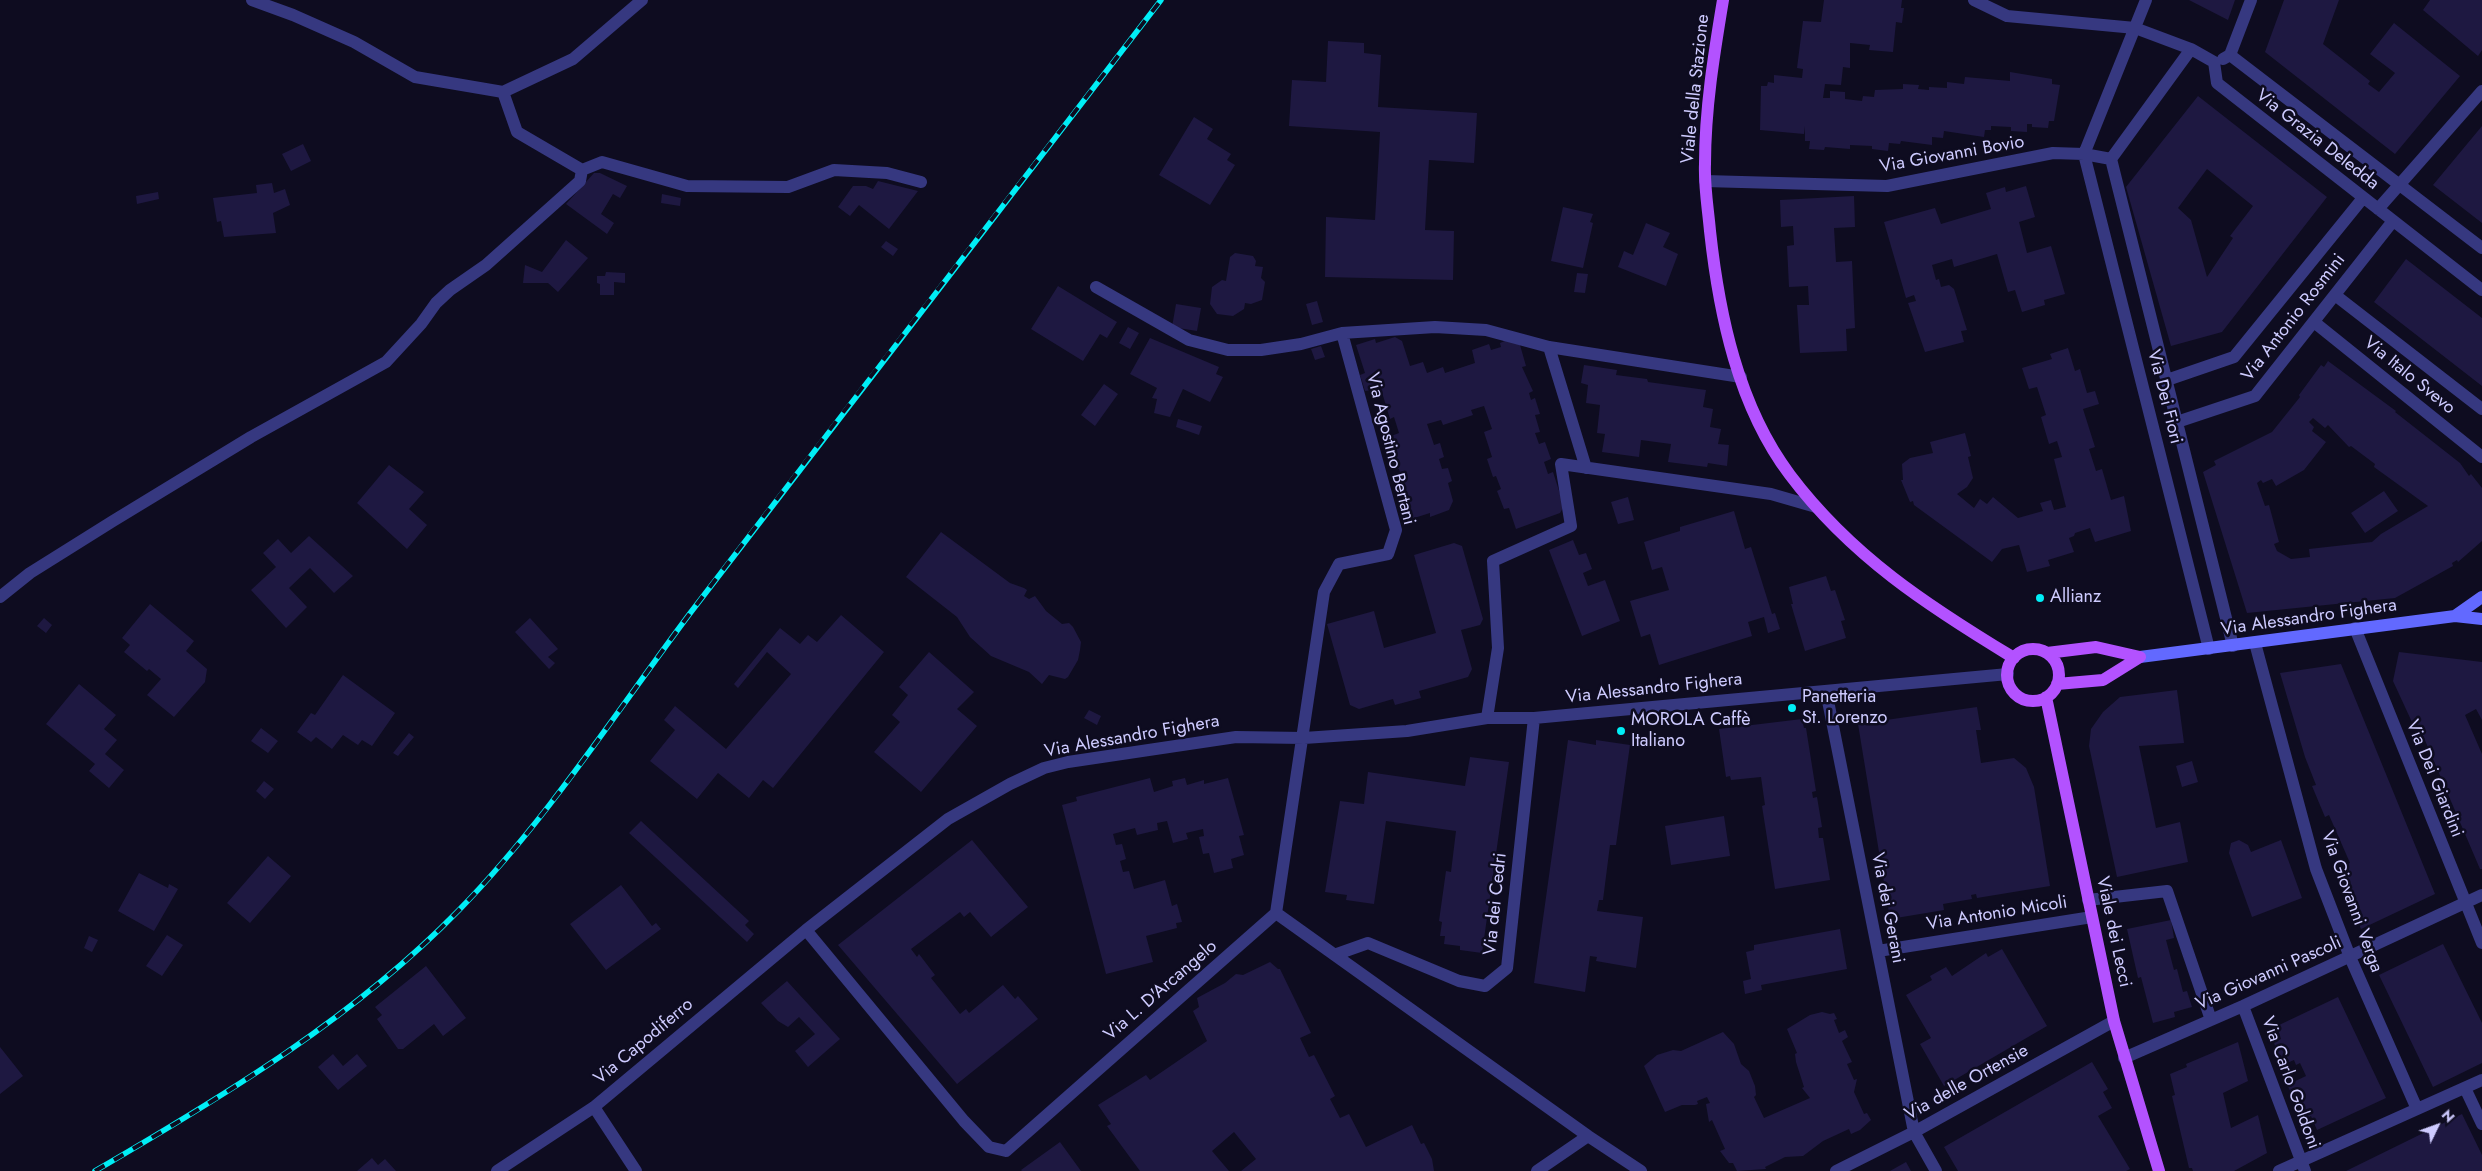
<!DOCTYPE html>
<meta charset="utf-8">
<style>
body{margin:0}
#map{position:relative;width:2482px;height:1171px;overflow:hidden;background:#0e0c20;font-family:Jost,sans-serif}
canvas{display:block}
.north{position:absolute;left:2412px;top:1101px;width:50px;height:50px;-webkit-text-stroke:4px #0e0c20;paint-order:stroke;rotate:48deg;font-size:14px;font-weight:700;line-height:20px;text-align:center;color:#cecbff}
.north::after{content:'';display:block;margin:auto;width:18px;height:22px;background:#cecbff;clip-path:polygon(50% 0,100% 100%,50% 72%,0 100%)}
</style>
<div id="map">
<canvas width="2482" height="1171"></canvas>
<div class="north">N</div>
</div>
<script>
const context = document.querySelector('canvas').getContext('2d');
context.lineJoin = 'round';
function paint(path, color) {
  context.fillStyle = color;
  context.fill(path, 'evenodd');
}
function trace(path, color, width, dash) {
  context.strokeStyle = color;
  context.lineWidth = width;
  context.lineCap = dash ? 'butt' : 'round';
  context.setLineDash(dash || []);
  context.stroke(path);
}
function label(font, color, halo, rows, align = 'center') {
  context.font = font + ' Jost,sans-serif';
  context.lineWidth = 5;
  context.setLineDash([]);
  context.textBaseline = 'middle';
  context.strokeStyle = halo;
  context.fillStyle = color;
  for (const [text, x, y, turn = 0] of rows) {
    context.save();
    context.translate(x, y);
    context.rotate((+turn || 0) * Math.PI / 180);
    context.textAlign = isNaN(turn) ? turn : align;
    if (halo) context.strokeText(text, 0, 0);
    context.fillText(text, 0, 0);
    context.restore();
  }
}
paint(new Path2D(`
 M1824,0H1902L1901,8H1904L1902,23L1896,22L1893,52L1869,50L1870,45L1850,43V68L1843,67L1841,85L1825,84L1823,98H1830V91L1845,92V99L1862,101L1863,96L1874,97L1875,90L1903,89V84L1919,85L1918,89L1929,90V87L1947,88V82L1964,84L1965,77L2010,81V72L2052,79V84L2060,85L2054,121H2049L2048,128L2032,127V124H2027V132L2011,131V127L1991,126V130H1985L1984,137L1944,131L1943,138L1932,137V145L1901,141L1900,144L1889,143L1888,151L1872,149V146L1850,145V149L1825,147L1824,150L1809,149L1810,141H1805V126L1804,134L1760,130L1761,86H1767L1768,82L1774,83V75L1802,78L1803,69L1797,68L1803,21L1821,22Z
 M2189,0H2235L2228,20Z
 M2284,0H2339L2323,44L2370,81L2368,84L2379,92L2395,73L2370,54L2394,23L2460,76L2395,154L2265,52Z
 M2430,0H2482V50L2478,56L2423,10Z
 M1328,41L1364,43V53L1381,55L1378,107L1477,113L1474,163L1429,160L1425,230L1454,231L1453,280L1325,277L1326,217L1375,220L1380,132L1289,126L1292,80L1326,82Z
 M2198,96L2327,197L2222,332L2171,346L2126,187ZM2207,169L2253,206L2230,236L2233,238L2207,277L2191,220L2178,208Z
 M1194,117L1213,129L1207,139L1231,154L1227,160L1235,165L1210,205L1159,175Z
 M2482,126V223L2433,185Z
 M303,144L311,161L291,171L282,154Z
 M594,173H600L627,186L620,198L613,194L601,214L614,223L607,234L566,204Z
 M878,181L918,191L889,229L859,205L850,216L838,207L853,186H866L873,189Z
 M272,183L274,193L285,189L290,205L273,213L276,233L224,237L221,221L217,222L213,198L257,193L256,185Z
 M2026,186L2035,217L2019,222L2027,253L2051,246L2065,294L2044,300L2045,305L2022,312L2015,290L2008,292L1997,254L1954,267L1952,259L1932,265L1936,280L1939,279L1941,287L1949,285L1954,289L1967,330L1961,331L1964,342L1925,352L1908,303L1916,301L1914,295L1906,298L1884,222L1935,208L1941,224L1991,209L1986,193L2005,187L2006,192Z
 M158,192L159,199L137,204L136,196Z
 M662,194L681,198L680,206L661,203Z
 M1854,196L1855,227L1834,228L1836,262L1852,261L1855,328L1846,329L1847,351L1800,353L1797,305H1809L1808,286L1789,287L1787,246L1794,245L1793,226L1781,227L1780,200Z
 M1563,207L1593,214L1590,222L1593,223L1583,268L1551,261Z
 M1646,223L1670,233L1663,247L1678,254L1666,286L1618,267L1624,251L1633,255Z
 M566,240L588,258L558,292L548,283H523L525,265L542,272Z
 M886,241L898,249L893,256L881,247Z
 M1235,253L1253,256L1256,261L1255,266L1263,267L1261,278L1265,282L1262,300L1251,304L1245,303L1244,309L1233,316L1217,314L1210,304L1212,287L1222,280L1226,281L1230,257Z
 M2406,259L2482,318V386L2374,302Z
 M606,272L625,273V283L614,282V295H600V284L597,283V276H605Z
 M1577,273L1588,274L1585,293L1574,292Z
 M1058,286L1117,322L1107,338L1100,334L1083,361L1031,329Z
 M1317,301L1323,322L1312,325L1306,304Z
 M1176,304L1201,308L1197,331L1172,327Z
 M1128,327L1139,333L1130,349L1119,343Z
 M1395,337L1402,341L1410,366L1423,362L1427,373L1443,367L1445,373L1475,363L1472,350L1489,344L1491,350L1501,347L1500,343L1507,340L1520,345L1526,366L1522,367L1533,391L1529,393L1531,400L1535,398L1540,414L1535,415L1540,432L1535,433L1539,444L1545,442L1551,459L1544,462L1548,474L1553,472L1564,506L1560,513L1516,529L1509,508L1504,509L1497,491L1501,489L1496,476L1493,477L1487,459L1492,457L1484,432L1492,429L1484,406L1471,410L1473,415L1443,425L1441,420L1427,424L1434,445L1440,443L1444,457L1439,459L1442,469L1448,468L1452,481L1448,483L1453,501L1449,510L1430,517V513L1411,519V517L1407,518L1397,490L1404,485L1399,469L1390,470L1381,440L1399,433L1394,417L1390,419L1381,389L1365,391L1360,375L1365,373L1356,345L1375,339L1376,343Z
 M1150,338L1219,367L1216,374L1223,377L1210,402L1183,389L1170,417L1154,413L1157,399L1152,398L1157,388L1130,374Z
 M1321,346L1325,357L1315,360L1311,349Z
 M2068,348L2075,371L2080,369L2087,393L2095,391L2099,404L2083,409L2095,447L2089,449L2096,471L2102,469L2111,500L2124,496L2131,531L2095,542L2090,528L2075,533L2074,536L2069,538L2074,552L2048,560L2050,566L2027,572L2019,545L2002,549L1992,562L1914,505L1913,501L1910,502L1901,480H1903L1902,464L1910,458L1933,453L1930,442L1965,433L1971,456L1968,457L1973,478L1967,487L1957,494L1974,508L1980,499L1987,504L1993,497L2018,518L2043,511L2040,503L2051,500L2054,510L2066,507L2054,459L2062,457L2057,441L2049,444L2041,417L2046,415L2037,387L2029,389L2022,368L2052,359L2050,354Z
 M2328,361L2396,411L2395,412L2460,463L2469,476L2471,474L2482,488V541L2458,562L2457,560L2452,563L2453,566L2395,598L2247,613L2203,472L2216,465L2214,461L2272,432L2300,397L2299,395L2321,365L2324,367ZM2313,418L2325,428L2328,425L2349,447L2351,446L2375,464L2374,467L2428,506L2381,534L2372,542L2309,549L2310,557L2291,559L2277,551L2274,544L2279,542L2269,505L2265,506L2257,483L2261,480L2263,483L2272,479L2276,486L2304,470L2326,442L2312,431L2314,427L2309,422Z
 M1584,365L1617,370L1616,375L1647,379L1648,382L1706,390L1703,407L1713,409L1710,427L1721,429L1718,444L1729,445L1727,466L1708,463L1707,467L1668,462L1671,444L1641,440L1639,457L1602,452L1605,434L1597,433L1600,405L1586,403L1588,385L1581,383Z
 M1104,384L1118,394L1095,426L1081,415Z
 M1178,419L1202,426L1199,435L1176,427Z
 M389,465L424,492L409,509L427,525L407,549L357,503Z
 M2384,491L2398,511L2365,533L2351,513Z
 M1628,497L1634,520L1618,524L1611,502Z
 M1734,511L1745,549L1751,547L1772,614L1775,613L1780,629L1768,633L1764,617L1748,622L1752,636L1659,665L1650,634L1641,637L1630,601L1669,590L1662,567L1652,570L1644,542L1680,531V527Z
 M941,532L1010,583L1024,588L1027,590L1024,596L1029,599L1035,596L1046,611L1062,624L1069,623L1073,627L1081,642L1080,650L1078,660L1068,677L1065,679L1049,675L1042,684L1029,672L991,656L970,637L957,617L906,577Z
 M309,536L353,576L334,593L310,568L289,588L307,607L286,628L251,590L276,567L263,553L278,539L291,553Z
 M1573,540L1579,555L1586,553L1592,569L1583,573L1588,586L1605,580L1620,621L1582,636L1549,550Z
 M1454,543L1462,546L1483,619L1480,625L1461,630L1472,669L1468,677L1419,691L1421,698L1395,705L1393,699L1359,709L1350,705L1327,624L1374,611L1384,648L1436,633L1414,555Z
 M1826,576L1831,591L1835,590L1845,620L1841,621L1846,638L1805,651L1791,604H1793L1789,587Z
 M150,604L194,641L186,651L207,669L205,682L174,717L147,695L161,679L149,669L147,671L124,652L130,645L122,638Z
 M841,615L884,652L773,788L763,780L749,798L718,773L697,799L650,761L675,730L664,720L675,706L726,749L791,674L767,652L738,688L734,684L780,628L800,644L808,635L817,642Z
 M44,618L52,625L46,633L37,626Z
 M530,618L558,649L548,657L555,663L549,669L515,632Z
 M929,652L974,692L957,709L977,726L921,792L874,752L900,722L892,715L908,695L899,687Z
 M2399,652L2482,662V720L2476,709L2465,715L2482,754V869H2480L2421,731L2417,733L2393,681Z
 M2341,664L2435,894L2361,929L2335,869L2350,863L2329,815L2325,817L2312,786L2316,785L2305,757L2280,673Z
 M343,675L395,713L372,746L362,740L358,745L343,735L332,749L316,737L311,742L297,732L311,713L315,715Z
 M79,684L116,715L104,729L117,740L105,754L124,770L109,788L89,771L95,764L46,724Z
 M2177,690L2184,743L2139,746L2156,828L2180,822L2188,862L2117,877L2089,746L2091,729L2103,712L2120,697Z
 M1977,707L1981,730H1976L1981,763L2014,758L2026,768L2034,787L2050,886L1977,898L1976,894L1971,895L1972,899L1943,904L1944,910L1890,919L1858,724Z
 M1089,710L1101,716L1097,725L1084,718Z
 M1802,719L1804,728H1806L1816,791L1812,792L1813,798L1817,797L1822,827L1818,828L1819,838H1823L1830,880L1775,889L1762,806L1765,805L1761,777L1731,780L1730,776L1726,777L1719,729Z
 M261,728L278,741L268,753L251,741Z
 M409,733L414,737L398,756L393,753Z
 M1568,740L1596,745V740L1630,745L1616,845H1610L1603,900H1599L1597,911L1643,917L1636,968L1596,961L1597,957L1590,956L1585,992L1534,983Z
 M1470,757L1509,762L1482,953L1460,950V946L1444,944L1445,936H1440L1442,922L1439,921L1446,871L1451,872L1456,831L1386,821L1374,904L1346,900L1347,895L1325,892L1340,801L1364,804L1368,772L1465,786Z
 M2192,761L2198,782L2182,787L2176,766Z
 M1150,778L1154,792L1173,786L1172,781L1185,778L1187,785L1204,780V784L1228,778L1244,835L1239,836L1244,855L1231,859L1233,868L1214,873L1209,853L1203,854L1199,837L1204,836L1203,829L1186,833L1188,839L1173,843L1167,821L1157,823L1158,830L1137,835L1135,828L1113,834L1116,845L1122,844L1126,859L1120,861L1123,872L1129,871L1134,889L1165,880L1172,906L1177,904L1182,922L1176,923L1177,928L1146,936L1153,962L1106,974L1062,805L1077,801L1076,797Z
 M264,781L274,789L265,799L256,791Z
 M1724,816L1730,856L1671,865L1665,826Z
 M641,821L749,921L745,925L754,934L747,942L629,833Z
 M972,840L1028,907L991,937L970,912L964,917L960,912L911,949L917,957L919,954L935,975L931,978L960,1014L966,1009L969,1013L1003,985L1015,999L1018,996L1038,1019L957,1084L838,945Z
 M2239,840L2248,845L2251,852L2281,840L2302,898L2252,917L2229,853L2231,843Z
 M268,856L291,876L250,923L227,903Z
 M139,873L168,888L169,884L178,889L154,931L118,911Z
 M621,885L652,926L656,923L661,929L606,970L570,924Z
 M2171,920L2174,938L2166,940L2174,970L2177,969L2183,992L2187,991L2192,1007L2174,1012L2175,1017L2153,1023L2141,977L2138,978L2127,929Z
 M1840,929L1847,969L1761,985L1762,990L1745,994L1743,981L1751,979L1746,952L1754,950V945Z
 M167,935L183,945L162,976L146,966Z
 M89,936L98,940L92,952L84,948Z
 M2443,944L2482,1023V1063L2433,1087L2379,975Z
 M2002,949L2047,1026L1944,1086L1920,1044L1931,1038L1906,995L1932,980L1930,976L1946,967L1952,976L1986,953L1988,957Z
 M1270,962L1278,969H1280L1311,1033L1300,1038L1309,1057L1314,1055L1335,1096L1330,1099L1340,1118L1349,1114L1366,1147L1412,1125L1421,1144L1424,1143L1432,1159L1434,1171H1241L1256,1159L1234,1132L1212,1151L1229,1171H1140L1107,1126L1111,1124L1098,1105L1146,1075L1150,1080L1207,1041L1193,1011L1199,1007L1197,998L1225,983L1236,974L1243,975Z
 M426,966L466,1018L443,1036L434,1024L403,1049H398L377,1019L382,1015L375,1007Z
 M787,981L840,1039L808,1067L795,1051L815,1034L799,1017L788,1027L778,1021L761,1003Z
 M2338,997L2386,1098L2317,1130L2311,1116L2305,1119L2287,1085L2306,1076L2300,1063L2296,1065L2294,1060L2280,1066L2274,1042L2281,1039L2277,1026Z
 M1822,1012L1830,1014L1834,1013L1837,1019L1834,1020L1839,1033L1845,1030L1848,1037L1842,1041L1852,1062L1847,1064L1854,1080L1857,1079L1854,1092L1864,1114L1867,1113L1871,1120L1860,1130L1851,1134L1849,1129L1823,1141L1803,1156L1785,1157L1765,1167L1766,1169L1737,1171L1733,1163H1729L1720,1151L1725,1149L1712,1120L1709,1122L1706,1104L1710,1103L1707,1097L1697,1101L1698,1104L1695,1105H1682L1665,1112L1644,1066L1657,1055L1673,1050L1681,1051L1723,1032L1734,1044L1741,1064L1749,1071L1755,1086L1756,1095L1754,1097L1764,1118L1810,1098L1802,1088L1804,1087L1796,1062L1795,1054L1797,1053L1787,1029L1810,1015Z
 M2238,1042L2248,1081L2223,1093L2231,1128L2258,1115L2267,1153L2234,1171H2193L2192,1168H2189L2172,1096L2175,1095L2170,1074L2187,1067L2186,1064Z
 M0,1047L23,1076L0,1094Z
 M333,1054L343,1066L357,1054L367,1066L338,1090L318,1067Z
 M2092,1062L2108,1089L2103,1092L2112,1108L2098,1116L2130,1169L2126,1171H1958L1944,1147Z
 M2462,1114L2482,1155V1171H2346Z
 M1060,1142L1081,1171H1022L1021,1170Z
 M372,1158L378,1165L385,1159L396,1171H357Z
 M1906,1162L1911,1171H1890Z`), '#1e1841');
trace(new Path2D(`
 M252,0L293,15L354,42L415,77L503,92L573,59L642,0
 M1974,0L2007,16L2135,28L2191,49L2214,62
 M2146,0L2084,154L2209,649
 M2230,55L2482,248
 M2223,59L2230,55L2251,0
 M2214,62L2217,83L2482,290
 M2111,159L2191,49
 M582,170L602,162L687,186L788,187L834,170L887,173L921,182
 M1705,181L1887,186L2053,153L2084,154L2111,159L2233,646
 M2378,209L2482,91
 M1096,287L1189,340L1228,350H1261L1301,344L1342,333
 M2335,295L2482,409
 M2314,322L2482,457
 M1549,347L1586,468
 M2167,380L2234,357L2363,198
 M2177,422L2255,396L2393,221
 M0,597L30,573L113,521L251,437L386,362L421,324L436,303L450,290L486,265L580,181L582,170L517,132L503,92
 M2355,628L2482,943
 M2255,643L2316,869L2350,957L2417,1109
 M1826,691L1914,1132L1936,1171
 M1487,718L1498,648L1493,561L1571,526L1561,464L1771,494L1816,507
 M2088,900L2167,891L2211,1020
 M1276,913L1324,592L1339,564L1388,554L1396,530L1342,333L1435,327L1486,330L1549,347L1741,377
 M1276,913L1588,1136L1641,1171
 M806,930L964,1121L989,1147L1006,1151L1276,913
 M1878,951L2092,917
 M1337,954L1368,943L1459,981L1485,986L1507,968L1534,718
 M2243,1006L2305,1171
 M2124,1058L2243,1006L2482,895
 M2465,1088L2482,1124
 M594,1107L636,1171
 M497,1171L594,1107L806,930L948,819L1010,784L1044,768L1068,762L1236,737L1304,738L1407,731L1487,718H1534L2008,674
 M1537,1171L1588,1136
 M1836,1171L1914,1132L2114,1021
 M2279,1171L2482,1080`), '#363880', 12);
trace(new Path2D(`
 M2455,616L2482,597
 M2140,657L2455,616L2482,619`), '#6269ff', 12);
trace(new Path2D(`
 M1723,0C1714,54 1705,109 1705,164C1704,186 1708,208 1710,231C1719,314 1738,406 1790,475C1851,556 1928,606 2014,658
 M2007 675a26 26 0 1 1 52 0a26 26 0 1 1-52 0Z
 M2047,653L2096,647L2140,657
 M2057,684L2103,680L2140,657
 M2046,697L2114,1021L2159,1171`), '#b352ff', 12);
const rail = new Path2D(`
 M95,1171C224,1096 355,1017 459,910C547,820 616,712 691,612C846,407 1004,204 1161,0`);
trace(rail, '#00eef6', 5.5);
trace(rail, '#0e0c20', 4, [11]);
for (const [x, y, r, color] of [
 [2040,598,5,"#00eef6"],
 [1792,708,5,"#00eef6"],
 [1621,731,5,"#00eef6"]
]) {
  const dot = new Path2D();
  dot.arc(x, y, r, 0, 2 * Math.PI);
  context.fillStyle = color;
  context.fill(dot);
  trace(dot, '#0e0c20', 2);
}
label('18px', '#cecbff', '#0e0c20', [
 ["Viale della Stazione",1696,89,-84],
 ["Via Grazia Deledda",2317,140,38],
 ["Via Giovanni Bovio",1952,155,-10],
 ["Via Antonio Rosmini",2294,318,-52],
 ["Via Italo Svevo",2409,376,39],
 ["Via Dei Fiori",2164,397,76],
 ["Via Agostino Bertani",1390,449,76],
 ["Via Alessandro Fighera",2309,618,-8],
 ["Via Alessandro Fighera",1654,689,-6],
 ["Via Alessandro Fighera",1132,737,-10],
 ["Via Dei Giardini",2434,779,68],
 ["Via Giovanni Verga",2351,902,70],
 ["Via dei Cedri",1496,904,-84],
 ["Via dei Gerani",1887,908,79],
 ["Via Antonio Micoli",1997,914,-9],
 ["Viale dei Lecci",2113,932,78],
 ["Via Giovanni Pascoli",2269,974,-24],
 ["Via L. D'Arcangelo",1161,991,-41],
 ["Via Capodiferro",644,1042,-40],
 ["Via delle Ortensie",1967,1083,-29],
 ["Via Carlo Goldoni",2290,1083,70]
]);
label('18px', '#cecbff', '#0e0c20', [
 ["Allianz",2050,598],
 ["Panetteria",1802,698],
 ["St. Lorenzo",1802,719],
 ["MOROLA Caffè",1631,721],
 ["Italiano",1631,742]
], 'left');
</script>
